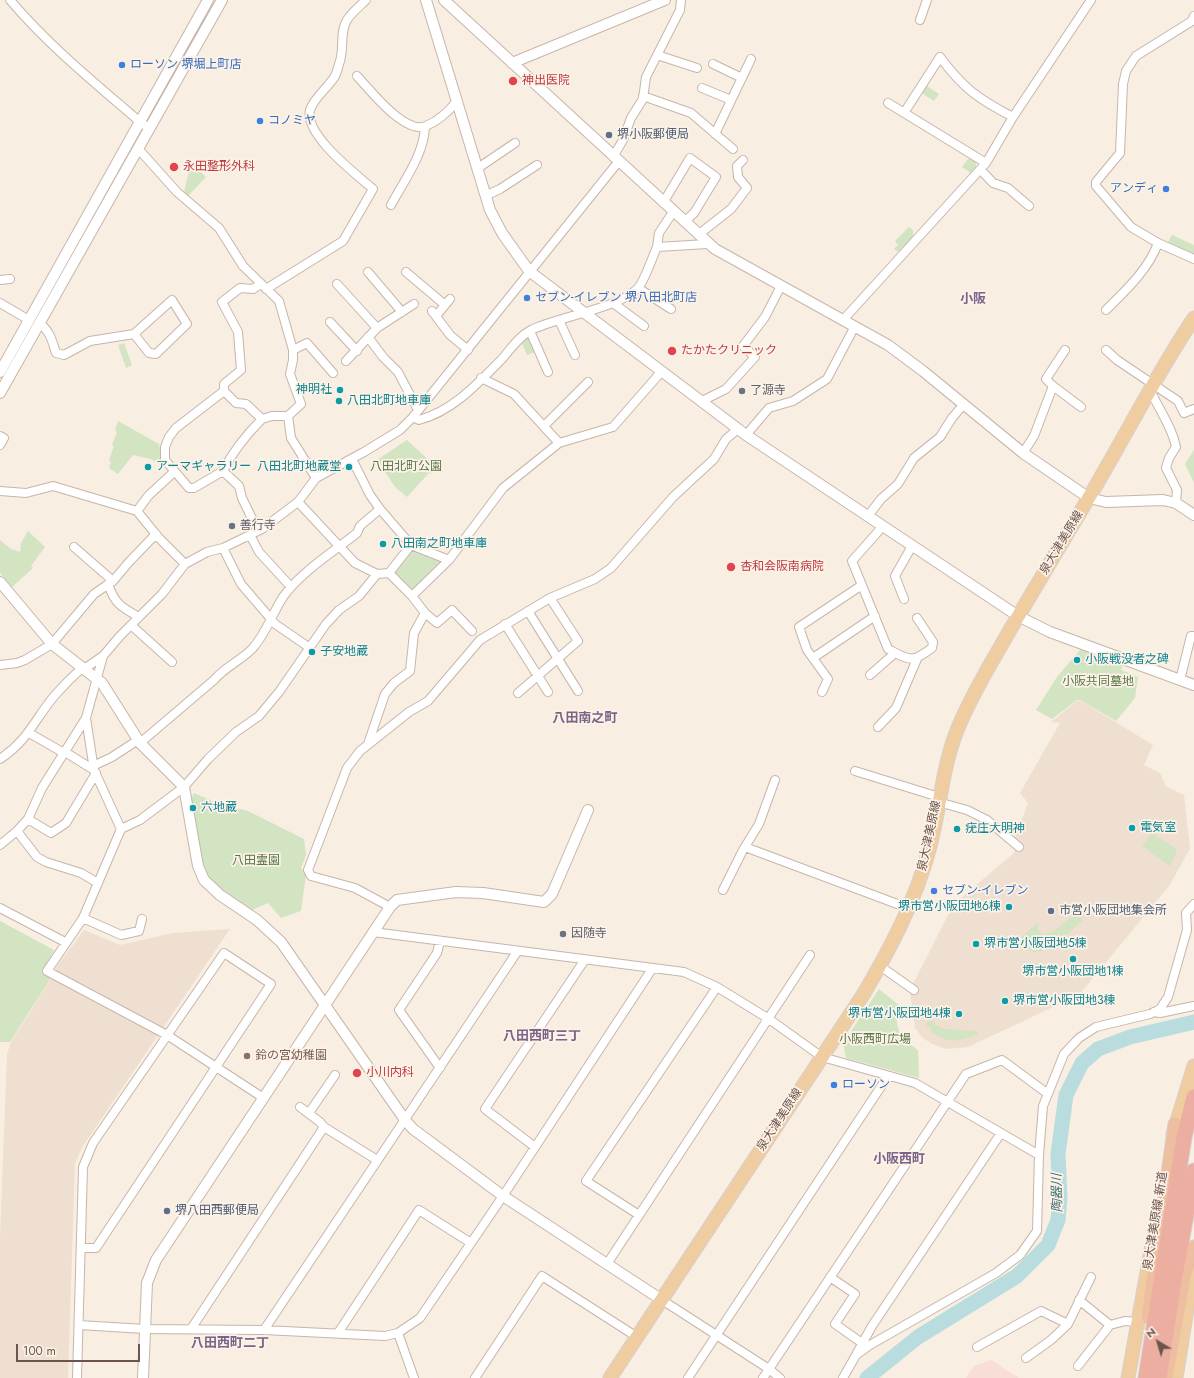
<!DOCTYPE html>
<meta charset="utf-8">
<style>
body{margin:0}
#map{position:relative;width:1194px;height:1378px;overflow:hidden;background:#f8eee2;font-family:Jost,sans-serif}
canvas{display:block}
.north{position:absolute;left:1138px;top:1322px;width:40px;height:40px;-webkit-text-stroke:3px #fcf2e7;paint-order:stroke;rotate:322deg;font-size:11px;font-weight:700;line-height:16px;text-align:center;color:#6c554c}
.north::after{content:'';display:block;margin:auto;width:14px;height:18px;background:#6c554c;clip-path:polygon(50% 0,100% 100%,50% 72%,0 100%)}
.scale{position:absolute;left:16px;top:1344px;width:124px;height:18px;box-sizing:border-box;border:2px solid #6c554c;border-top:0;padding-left:5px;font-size:12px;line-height:14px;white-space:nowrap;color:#6c554c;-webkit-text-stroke:3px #fcf2e7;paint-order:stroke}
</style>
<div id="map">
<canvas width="1194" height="1378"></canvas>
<div class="north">N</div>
<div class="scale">100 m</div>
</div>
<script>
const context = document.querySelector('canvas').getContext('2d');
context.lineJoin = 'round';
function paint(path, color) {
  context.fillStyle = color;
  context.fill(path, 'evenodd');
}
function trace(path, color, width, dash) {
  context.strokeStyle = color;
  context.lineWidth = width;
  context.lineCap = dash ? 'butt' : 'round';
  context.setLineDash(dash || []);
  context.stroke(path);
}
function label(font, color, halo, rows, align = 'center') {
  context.font = font + ' Jost,"Noto Sans JP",sans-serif';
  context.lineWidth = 3.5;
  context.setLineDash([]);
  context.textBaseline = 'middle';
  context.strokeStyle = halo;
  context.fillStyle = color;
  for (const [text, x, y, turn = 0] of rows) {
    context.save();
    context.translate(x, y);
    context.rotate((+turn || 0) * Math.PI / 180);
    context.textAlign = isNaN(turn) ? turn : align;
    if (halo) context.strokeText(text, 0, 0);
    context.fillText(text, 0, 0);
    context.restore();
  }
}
paint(new Path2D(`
 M1077,701H1081L1153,745L1144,765L1160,773L1166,786L1184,795L1190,849L1169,886L1079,995L968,1047L947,1049L932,1044L923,1038L915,1028L910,993L911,988L948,915L962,897L1014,853L1015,838L1028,803L1020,793L1060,723L1051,722Z
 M230,929L83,1146L75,1163L68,1378H0V1236L7,1054L11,1042L51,979L55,969L84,930L120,945L173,933Z`), '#efdfd1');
paint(new Path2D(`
 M991,1360L1019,1378H966L974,1366Z`), '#f8ded6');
paint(new Path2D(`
 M921,1010L929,1011V1020H924Z`), '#e8e1dc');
paint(new Path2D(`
 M925,85L939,94L934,101L920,92Z
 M969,158L976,162V167L971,173L962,167Z
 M191,163L206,177L188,196L184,192Z
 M909,227L913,230V237L898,252L894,249L898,245L895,241Z
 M1172,235L1194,245V254L1168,242Z
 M526,338L530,339L535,352L527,355L521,341Z
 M124,343L132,365L126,368L118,345Z
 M118,421L159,444L162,466L151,459L133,455L118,474L109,468L111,462L109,460L114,446L112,445L117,432L115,430Z
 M407,440L436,467L432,473L428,474L407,497L395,487L377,460Z
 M1194,450V483L1185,464Z
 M28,531L45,547L31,566L33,568L12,587L0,573V540L11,549L20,552L21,543Z
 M410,550H414L440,559L441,564L413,589H409L393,574Z
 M1081,649L1123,664L1121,670L1138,677L1135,698L1116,721L1080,700H1077L1052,719L1036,710L1057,677Z
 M194,793L217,803L248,811L304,839L306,855L301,868L306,875L301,911L281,918L268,903L250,911C238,901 214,887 206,873C196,855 194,822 190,801Z
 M1152,833L1174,847L1177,852L1170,866L1142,846Z
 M1075,914L1083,920L1058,942L1039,952L1037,951L1033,953L1021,938L1037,923L1039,926L1037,928L1043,935L1052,932Z
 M0,921L54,950L43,973L51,978L10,1042H0Z
 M879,989L900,1006C901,1011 897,1013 897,1018C896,1034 907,1042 918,1050L919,1078L846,1058L843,1043Z
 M927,1021H935V1025L945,1029L977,1031L978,1034C958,1042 950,1044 931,1032V1027L926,1026Z`), '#d2e4c2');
trace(new Path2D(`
 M867,1378L918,1337L1017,1276L1048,1245L1058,1220L1060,1198L1058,1154L1066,1095L1082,1063L1098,1049L1130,1037L1194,1022`), '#b9dcdf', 15);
const minor = new Path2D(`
 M10,0C48,45 95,83 140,122L149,128
 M1194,16L1192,21L1136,56L1126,71L1123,84L1120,153L1096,182V186L1131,227L1158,243L1194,259
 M920,20L927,0
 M657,55L697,68
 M713,64L742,78
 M357,76C370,90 405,135 426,126C438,121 449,111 457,101
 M702,88L731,100
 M643,96L691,113L733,149
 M888,103L986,163
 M904,113L940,57C963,88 978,99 1013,117
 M715,134L751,59
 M137,150L142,153L177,192L219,228L243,266L279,301L293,350V360L290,374L301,404L288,416H272L262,419L246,404L236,403L224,391V384L241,370L238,332L222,302L240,288L253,289L261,284
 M613,157L623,140L631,118L643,99L646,77L680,10L681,0
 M478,168L515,143
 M981,170L993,183L1008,188L1029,206
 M487,195L500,189L537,165
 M663,203L690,158L716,177L694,213L684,222
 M391,205C404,181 424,154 425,127
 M698,235L731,209L747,188L738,177L737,166L743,160
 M657,247L659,233L673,212
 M368,272L402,312
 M406,272L445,305
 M0,280L10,279
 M337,284L377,328
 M638,288L671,309
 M266,289L343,241L373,189C356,174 304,135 310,110C314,97 329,87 335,76C337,72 338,68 339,64C345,50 339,32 347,20C351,13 360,6 366,0
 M0,303L29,320
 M613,303L644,326
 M1106,310C1125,291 1149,269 1158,243
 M432,311L450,335L468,350
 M436,316L450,299
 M559,320L575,355
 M843,320L986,163L1013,117L1091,0
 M330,322L357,351
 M39,323C50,330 52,341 56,353L64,355L90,341L134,334L172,300L187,324L156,354L149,353L134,334
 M530,331L548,372
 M368,337L383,357L398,372L418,410
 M293,350L307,343L333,373
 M1106,350L1117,360L1178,401L1184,413L1194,409
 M346,361L377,328L414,304
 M481,378L514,394L559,443
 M1053,386L1081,407
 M1150,389C1158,409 1172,426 1176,447L1169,458L1166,468L1177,490L1176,503
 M702,401L726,389L755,357L743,346L765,317L781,286
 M288,416L291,438L316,478
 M413,417L419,420C453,411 477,384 501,360C511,349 518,337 531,330C557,317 620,308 638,288C645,280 652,258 657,247L707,244
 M544,426L588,382
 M746,435L769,408L793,401L827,379L855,326
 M0,436L4,438L0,445
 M1023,453L1034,436L1053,386L1046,379L1065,350
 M352,459L370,495L380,509L411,545
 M223,471L194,488H189L165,460V447L169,437L176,428L224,391
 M0,491L26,493L53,486L137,511L149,495L174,472
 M298,502L355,563L377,574L389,573L411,545L449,560L503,488L559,443L613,427L662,371
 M137,511L158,537L185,564
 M868,516L881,499L898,484L914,458L940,437L952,418L964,404
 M883,526L852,561L888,649C911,661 911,663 932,648L933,642L917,618
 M258,531L242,498L239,486L223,471C233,451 246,435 262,419
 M250,535L259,552L291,587
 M74,547L113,581
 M223,548L241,584L271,619L275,624L310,648
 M389,573L412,596L449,560
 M108,584C115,604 121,607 139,617
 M412,596L425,613L437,623L452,610L472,631
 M904,599L895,576L912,546
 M528,611L578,691
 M505,624L548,692
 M131,625L172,662
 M813,658L875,616
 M0,665L17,663L25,660L52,644L94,594L113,581L129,562L156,534
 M84,669L103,656L120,636L162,594L185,564L207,552L223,548L262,529L298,502L316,478L364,452L400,430L413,417L619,161
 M870,675L895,653
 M1180,680L1191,636H1194
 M822,692L828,679L807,650L799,627L862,585
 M518,693L578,641L550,598
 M86,718L94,770
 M878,727L896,708L917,659
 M29,733L64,753
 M140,743L214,680C225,667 240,661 252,649C266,634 272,614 283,597C301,572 333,552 357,533L360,526L380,509
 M368,744L385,694L394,683L410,671L414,633L425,613
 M65,752L94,770L121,829
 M0,759C29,740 35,718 56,694C64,685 73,676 82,668
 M93,766L112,757L138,740
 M855,771L939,797
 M938,802L967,810L987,820L1019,847
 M28,819L51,833L66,823L96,773
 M17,831L37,857L46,862L81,873L98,883
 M0,845L17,831L28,819L42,788L86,718L103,656
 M745,847L908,908
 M723,890L743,850L759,824L775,780
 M390,907L355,888L311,876L308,870L347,768L360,751L409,712L428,701L480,640L550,598L595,579L611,568L673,497L714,459L726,439L738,429
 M0,908L65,942
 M83,918L121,935L139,931L142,919
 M373,932L684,972L717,987L769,1019L822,1057L915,1083L1039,1155
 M880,966L914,990
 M1154,1012L1160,1013L1194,1006
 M440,1068L399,1010L437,953L440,941
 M262,1097L167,1035L47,971L83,918L121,829L140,820L184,787L208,759L236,732L259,716L279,692L326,624L339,610L359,596L377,574
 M300,1107L320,1122L324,1127
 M309,1113L335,1075
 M535,1147L485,1109L584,961
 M639,1215L586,1181L717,987
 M607,1264L810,955
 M830,1277L855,1294L835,1324L862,1343
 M662,1300L769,1369L780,1378
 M1079,1300L1110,1325L1125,1321L1137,1322
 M79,1325L145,1329L264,1330L385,1336L398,1333L420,1318L503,1196L652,969
 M191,1329L324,1127L377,1160
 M264,1330L517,952
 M338,1333L419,1210L471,1243
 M398,1333L414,1378
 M977,1347L1041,1311L1068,1324
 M857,1353L872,1326L1001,1133
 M1026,1358L1051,1340L1068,1324L1091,1277
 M1078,1366L1110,1325
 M77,1378L83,1167L93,1143L224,953L271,984L96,1248H81
 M475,1378L542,1276L637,1337
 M688,1378L888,1076
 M763,1378L966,1074L1002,1060L1048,1094
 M843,1378L856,1355L870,1345L996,1273L1020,1255L1037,1231L1039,1155L1043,1106L1064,1054L1079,1038L1096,1027L1150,1014L1160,1009L1168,997L1187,930L1186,913L1194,904`);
const tertiary = new Path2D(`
 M426,0L490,210L502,233L529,271L746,435L1018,616L1050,632L1194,685
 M444,0L715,249L888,345L923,371L1023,453L1089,498L1106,502L1163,500L1176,503L1194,515
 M512,63L665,0
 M0,372L208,0
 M0,393L222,0
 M0,582L52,644L102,683L140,743L184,787L198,866L204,880L220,895L257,920L281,942L405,1120L413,1129L503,1196L662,1300
 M143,1378L147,1283L156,1260L390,907L397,900L456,892L483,893L544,902L552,894L588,810`);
const primary = new Path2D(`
 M1173,1134L1194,1066
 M610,1378L863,995C890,949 915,902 929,850C941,807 942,762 961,721C975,689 993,660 1010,630C1036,586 1062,543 1088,499C1124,439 1155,376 1194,318
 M1128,1378L1152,1244
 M1176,1378L1194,1265`);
const trunk = new Path2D(`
 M1148,1317L1175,1124
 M1166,1378L1184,1276L1194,1247`);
const motorway = new Path2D(`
 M1146,1378L1184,1137L1194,1097
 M1159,1378L1174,1281L1194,1171`);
trace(minor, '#c7b5ab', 10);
trace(tertiary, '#c7b5ab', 12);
trace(primary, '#d6cfcd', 15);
trace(trunk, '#d6cfcd', 15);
trace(motorway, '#d6cfcd', 17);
trace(minor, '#fff', 8);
trace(tertiary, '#fff', 10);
trace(primary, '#f0cda1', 13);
trace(trunk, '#eebea0', 13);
trace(motorway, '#ebaea0', 15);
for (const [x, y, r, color] of [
 [122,65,4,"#3f7fe0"],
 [513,81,5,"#e0444e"],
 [260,121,4,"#3f7fe0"],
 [609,135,4,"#5c6f8a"],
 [174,167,5,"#e0444e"],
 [1166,189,4,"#3f7fe0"],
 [527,298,4,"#3f7fe0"],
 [672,351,5,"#e0444e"],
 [340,390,4,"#0f9aa8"],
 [742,391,4,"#6b7280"],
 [339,401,4,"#0f9aa8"],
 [148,467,4,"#0f9aa8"],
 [349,467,4,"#0f9aa8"],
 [232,526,4,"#6b7280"],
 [383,544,4,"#0f9aa8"],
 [731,567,5,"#e0444e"],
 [312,652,4,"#0f9aa8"],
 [1077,660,4,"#0f9aa8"],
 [193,808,4,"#0f9aa8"],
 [1132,828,4,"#0f9aa8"],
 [957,829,4,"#0f9aa8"],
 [934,891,4,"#3f7fe0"],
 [1009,907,4,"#0f9aa8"],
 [1051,911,4,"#5c6f8a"],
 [563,934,4,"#6b7280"],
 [976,944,4,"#0f9aa8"],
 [1073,959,4,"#0f9aa8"],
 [1005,1001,4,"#0f9aa8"],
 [959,1014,4,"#0f9aa8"],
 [247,1056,4,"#8d6e63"],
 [357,1073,5,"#e0444e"],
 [834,1085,4,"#3f7fe0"],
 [167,1211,4,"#5c6f8a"]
]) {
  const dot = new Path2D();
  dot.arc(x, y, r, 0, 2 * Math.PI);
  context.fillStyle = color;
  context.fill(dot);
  trace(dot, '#fcf2e7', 1.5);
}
label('12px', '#366cbe', '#fcf2e7', [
 ["ローソン 堺堀上町店",130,65],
 ["コノミヤ",268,121],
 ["アンディ",1158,189,"right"],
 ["セブン-イレブン 堺八田北町店",535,298],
 ["セブン-イレブン",942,891],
 ["ローソン",842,1085]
], 'left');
label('12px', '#be3a42', '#fcf2e7', [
 ["神出医院",522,81],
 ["永田整形外科",183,167],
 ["たかたクリニック",681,351],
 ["杏和会阪南病院",740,567],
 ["小川内科",366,1073]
], 'left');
label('12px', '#4e5e75', '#fcf2e7', [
 ["堺小阪郵便局",617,135],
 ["市営小阪団地集会所",1059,911],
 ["堺八田西郵便局",175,1211]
], 'left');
label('12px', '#0d838f', '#fcf2e7', [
 ["神明社",332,390,"right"],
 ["八田北町地車庫",347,401],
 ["アーマギャラリー",156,467],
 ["八田北町地蔵堂",341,467,"right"],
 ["八田南之町地車庫",391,544],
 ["子安地蔵",320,652],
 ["小阪戦没者之碑",1085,660],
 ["六地蔵",201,808],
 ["電気室",1140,828],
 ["疣庄大明神",965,829],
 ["堺市営小阪団地6棟",1001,907,"right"],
 ["堺市営小阪団地5棟",984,944],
 ["堺市営小阪団地1棟",1073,972,"center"],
 ["堺市営小阪団地3棟",1013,1001],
 ["堺市営小阪団地4棟",951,1014,"right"]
], 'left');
label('12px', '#5b616d', '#fcf2e7', [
 ["了源寺",750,391],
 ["善行寺",240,526],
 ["因随寺",571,934]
], 'left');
label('12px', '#597748', '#fcf2e7', [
 ["八田北町公園",406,467],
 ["小阪共同墓地",1098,682],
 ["八田霊園",256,861],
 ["小阪西町広場",875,1040]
]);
label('12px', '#6c554c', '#fcf2e7', [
 ["泉大津美原線",1062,543,-59],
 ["泉大津美原線",930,836,-78],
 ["泉大津美原線",780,1120,-57],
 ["泉大津美原線 新道",1156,1221,-81]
]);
label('12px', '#785e54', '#fcf2e7', [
 ["鈴の宮幼稚園",255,1056]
], 'left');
label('bold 13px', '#7a6489', '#fcf2e7', [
 ["小阪",973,300],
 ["八田南之町",585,719],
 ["八田西町三丁",542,1037],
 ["小阪西町",899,1160],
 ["八田西町二丁",230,1344]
]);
label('italic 13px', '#467277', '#fcf2e7', [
 ["陶器川",1058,1193,-91]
]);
</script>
